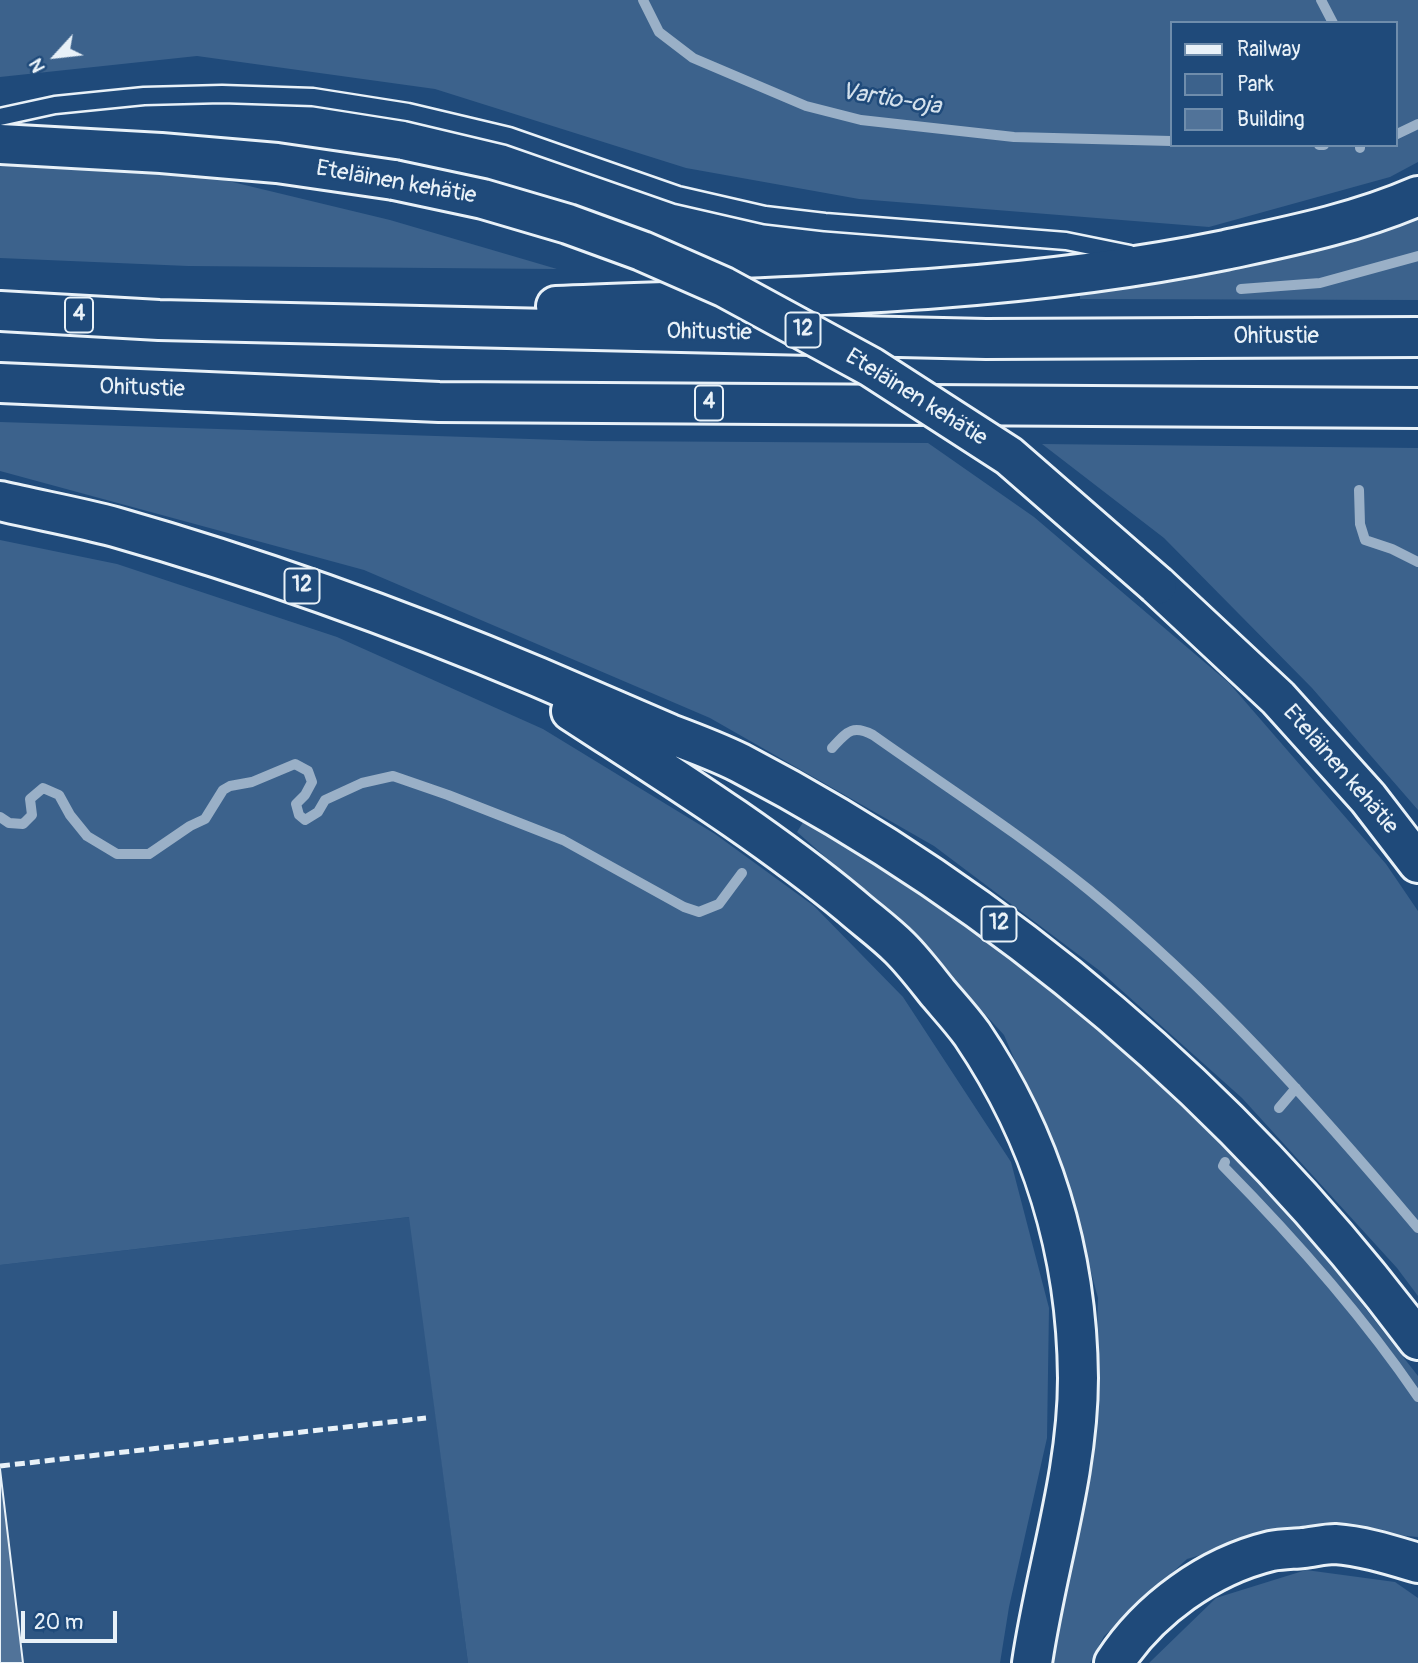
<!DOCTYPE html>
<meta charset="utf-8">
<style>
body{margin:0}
#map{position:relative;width:1418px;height:1663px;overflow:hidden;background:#1f4a7a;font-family:Pangolin,sans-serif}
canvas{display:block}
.legend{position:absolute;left:1170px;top:21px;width:228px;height:126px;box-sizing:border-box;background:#1f4a7a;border:2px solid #6f8dac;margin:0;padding:9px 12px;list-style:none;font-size:21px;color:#e8f1f8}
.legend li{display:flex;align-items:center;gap:14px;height:35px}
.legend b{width:35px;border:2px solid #6f8dac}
.north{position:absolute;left:21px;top:21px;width:70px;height:70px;-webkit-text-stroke:5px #1f4a7a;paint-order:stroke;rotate:243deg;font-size:19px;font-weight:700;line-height:28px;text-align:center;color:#e8f1f8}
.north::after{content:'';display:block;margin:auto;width:24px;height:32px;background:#e8f1f8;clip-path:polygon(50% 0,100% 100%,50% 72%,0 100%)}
.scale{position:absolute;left:21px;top:1611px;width:96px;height:32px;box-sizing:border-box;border:4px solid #e8f1f8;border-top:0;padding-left:9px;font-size:21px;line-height:24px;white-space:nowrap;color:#e8f1f8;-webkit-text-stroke:5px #1f4a7a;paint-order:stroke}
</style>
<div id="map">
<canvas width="1418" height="1663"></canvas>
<ul class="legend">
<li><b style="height:9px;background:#e8f1f8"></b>Railway</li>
<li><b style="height:19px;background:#3c628c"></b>Park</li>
<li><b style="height:19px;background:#517399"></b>Building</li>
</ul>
<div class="north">N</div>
<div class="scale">20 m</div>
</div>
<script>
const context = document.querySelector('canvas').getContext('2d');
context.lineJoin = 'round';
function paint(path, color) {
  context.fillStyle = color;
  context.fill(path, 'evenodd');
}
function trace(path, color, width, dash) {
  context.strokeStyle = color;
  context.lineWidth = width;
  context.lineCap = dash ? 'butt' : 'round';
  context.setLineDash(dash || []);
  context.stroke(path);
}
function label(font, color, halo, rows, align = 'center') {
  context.font = font + ' Pangolin,sans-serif';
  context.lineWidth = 5;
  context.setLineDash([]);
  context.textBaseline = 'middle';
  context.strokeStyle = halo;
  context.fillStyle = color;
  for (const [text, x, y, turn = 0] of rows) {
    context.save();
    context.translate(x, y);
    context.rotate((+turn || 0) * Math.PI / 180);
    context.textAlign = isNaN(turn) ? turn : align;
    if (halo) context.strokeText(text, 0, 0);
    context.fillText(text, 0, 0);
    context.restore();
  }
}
paint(new Path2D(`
 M410,1217L468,1663H0V1265Z`), '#2e5683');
paint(new Path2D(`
 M0,0H1418V162L1390,177L1209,227L859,199L686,168L435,89L197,56L0,77ZM1171,23H1395V145H1171Z
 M25,163L195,173L390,220L557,269L188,266L0,258V164Z
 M1418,216V300L1080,299V286C1115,283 1151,282 1186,278C1265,268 1342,240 1418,216Z
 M0,422L592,441L928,443L1034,517L1229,683L1386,864L1418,911V1296L1397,1268L1242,1098L1100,971L934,846L710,718L364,570L0,471Z
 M1042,444L1418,448V810L1312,688L1164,538Z
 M0,540L117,564L337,637L543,729L715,834L814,906L903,997L1011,1162L1049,1308L1047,1438L1009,1607L1000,1663H468L409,1217L0,1265Z
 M805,819L967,927L1108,1036L1234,1157L1330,1263L1418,1376V1537L1301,1526L1187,1559L1104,1636L1090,1663H1052L1094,1422L1098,1298L1067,1182L1004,1035L906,928L797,832Z
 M1306,1570L1395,1582L1418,1598V1663H1149L1216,1598Z`), '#3c628c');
trace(new Path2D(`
 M643,0L659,32L693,58L806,106L861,120L1014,137L1171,141
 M1321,0L1333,23
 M1395,135L1418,124
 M1319,145H1324
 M1360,148V145
 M1241,289L1320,283L1418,256
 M1359,490L1360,524L1365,540L1392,549L1418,562
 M832,748C847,732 852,724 873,735C945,786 1020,834 1089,890C1211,990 1317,1108 1418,1228
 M0,817L9,823L23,824L32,815L30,799L43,788L59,795L70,815L87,836L117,854H149L190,826L205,819L223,790L230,786L252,782L295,764L308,771L312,782L305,795L296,804L299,815L305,820L318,812L325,800L362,783L393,776L448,795L563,840L684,907L699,912L719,904L742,873
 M1279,1108L1296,1088
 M1225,1162L1223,1166C1292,1236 1363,1316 1418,1397`), '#9ab0c7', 10);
const building = new Path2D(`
 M0,1469L23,1663H0Z`);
paint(building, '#517399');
trace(building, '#e8f1f8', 2);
const lane = new Path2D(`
 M0,117L55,105L144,96L222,94L313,97L408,112L509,136L678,195L765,215L825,222L1066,241L1130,254`);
const highway = new Path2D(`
 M0,144L161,153L277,163L394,180
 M556,306C780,297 1005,295 1225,250C1290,236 1356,223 1418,196
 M0,311L159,320L986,339L1418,337
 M0,383L439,402L1418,408
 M0,501C38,510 78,517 115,527C259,568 400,619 538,677C582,696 626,715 670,734C694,743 718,752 740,763C1005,901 1239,1101 1418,1340
 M1157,585L1278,698L1368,798L1418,863
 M571,711C666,773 763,833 851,906C867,920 885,933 900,948C914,962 926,978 938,993C950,1007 962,1020 972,1034C1043,1139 1077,1252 1078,1378C1078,1475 1046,1568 1032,1663
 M1114,1663C1149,1609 1209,1566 1271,1551C1282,1549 1293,1549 1303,1548C1313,1547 1325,1544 1335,1544C1363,1546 1391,1555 1418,1563`);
trace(lane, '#e8f1f8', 21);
trace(highway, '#e8f1f8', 44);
trace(lane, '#1f4a7a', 16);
trace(highway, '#1f4a7a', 38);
trace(new Path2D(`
 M0,1466L426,1418`), '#e8f1f8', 5, [10, 5]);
const highwayBridge = new Path2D(`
 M394,180L483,199L568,224L642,251L724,287L871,367L1009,456L1157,585`);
trace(highwayBridge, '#e8f1f8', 44, []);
trace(highwayBridge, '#1f4a7a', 38);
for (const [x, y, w] of [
 [79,315,28],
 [803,330,35],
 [709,403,28],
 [302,586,35],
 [999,924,35]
]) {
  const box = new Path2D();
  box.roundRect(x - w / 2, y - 17.5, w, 35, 5);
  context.fillStyle = '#1f4a7a';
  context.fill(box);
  trace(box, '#e8f1f8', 2);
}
label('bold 21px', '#e8f1f8', null, [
 ["4",79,315],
 ["12",803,330],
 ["4",709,403],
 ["12",302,586],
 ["12",999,924]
]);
label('23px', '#e8f1f8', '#1f4a7a', [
 ["Eteläinen kehätie",396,183,10],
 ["Ohitustie",709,333,1],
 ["Ohitustie",1276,337],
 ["Ohitustie",142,389,2],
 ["Eteläinen kehätie",916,398,32],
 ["Eteläinen kehätie",1340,770,49]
]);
label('italic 24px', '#d4e1ec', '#1f4a7a', [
 ["Vartio-oja",891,100,9]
]);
</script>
